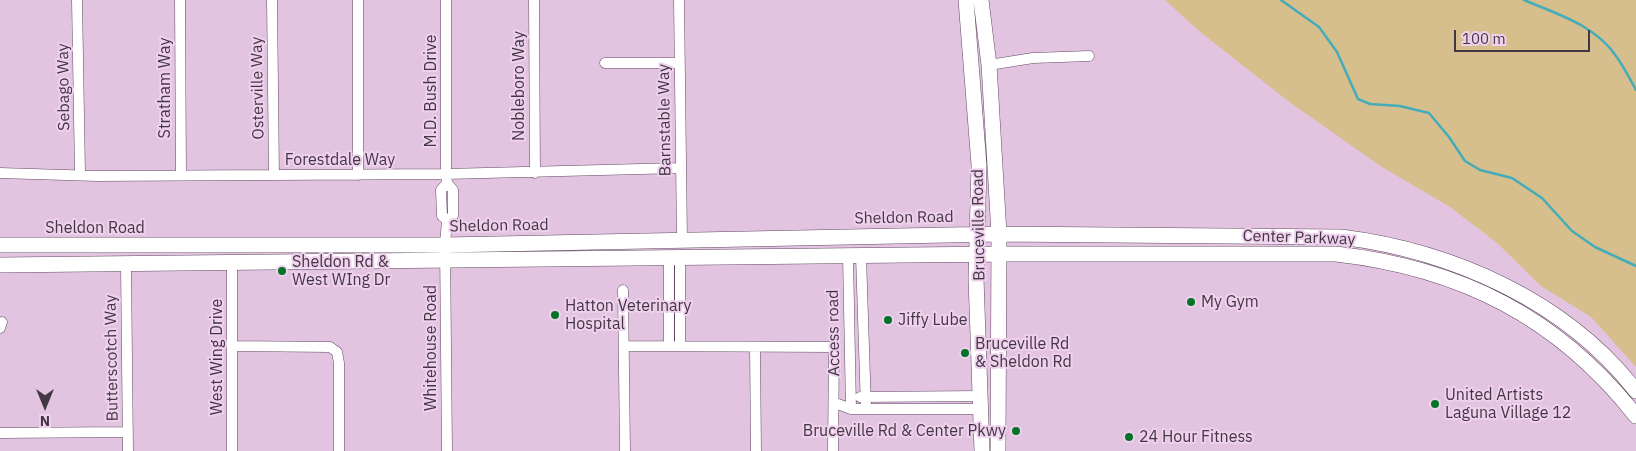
<!DOCTYPE html>
<style>
body{margin:0}
#map{position:relative;width:1636px;height:451px;overflow:hidden;background:#e2c4e1;font-family:"IBM Plex Sans",sans-serif}
canvas{display:block}
.north{position:absolute;left:20px;top:381px;width:50px;height:50px;-webkit-text-stroke:4px #efd1ee;paint-order:stroke;rotate:180deg;font-size:14px;font-weight:700;line-height:20px;text-align:center;color:#433743}
.north::after{content:'';display:block;margin:auto;width:18px;height:22px;background:#433743;clip-path:polygon(50% 0,100% 100%,50% 72%,0 100%)}
.scale{position:absolute;left:1454px;top:30px;width:136px;height:22px;box-sizing:border-box;border:2px solid #433743;border-top:0;padding-left:6px;font-size:15px;line-height:18px;white-space:nowrap;color:#433743;-webkit-text-stroke:4px #efd1ee;paint-order:stroke}
</style>
<div id="map">
<canvas width="1636" height="451"></canvas>
<div class="north">N</div>
<div class="scale">100 m</div>
</div>
<script>
const context = document.querySelector('canvas').getContext('2d');
context.lineJoin = 'round';
function paint(path, color) {
  context.fillStyle = color;
  context.fill(path, 'evenodd');
}
function trace(path, color, width, dash) {
  context.strokeStyle = color;
  context.lineWidth = width;
  context.lineCap = dash ? 'butt' : 'round';
  context.setLineDash(dash || []);
  context.stroke(path);
}
function label(font, color, halo, rows, align = 'center') {
  context.font = font + ' "IBM Plex Sans",sans-serif';
  context.lineWidth = 4;
  context.setLineDash([]);
  context.textBaseline = 'middle';
  context.strokeStyle = halo;
  context.fillStyle = color;
  for (const [text, x, y, turn = 0] of rows) {
    context.save();
    context.translate(x, y);
    context.rotate((+turn || 0) * Math.PI / 180);
    context.textAlign = isNaN(turn) ? turn : align;
    if (halo) context.strokeText(text, 0, 0);
    context.fillText(text, 0, 0);
    context.restore();
  }
}
paint(new Path2D(`
 M1165,0H1636V367L1591,317L1541,286L1497,243L1450,207L1382,167L1292,104L1199,31Z`), '#d6bf8c');
trace(new Path2D(`
 M1281,0L1319,27L1337,52L1358,99L1370,104L1400,106L1429,113L1449,137L1465,161L1480,170L1512,178L1542,198L1572,231L1595,247L1636,266
 M1524,0C1557,14 1595,25 1616,56C1624,67 1630,79 1636,90`), '#45acb9', 2.5);
const street = new Path2D(`
 M77,0L80,174
 M180,0L181,175
 M272,0L274,175
 M358,0V175
 M446,0V174L447,183L453,190V216L447,220L442,216L441,190L447,183
 M534,0L535,173
 M679,0L682,240
 M605,63H679
 M989,65L1033,58L1089,56
 M0,173L97,176L446,174L680,168
 M848,256L851,409
 M861,256L866,409
 M669,257V346
 M126,265L128,451
 M623,290L625,451
 M0,328L2,322
 M232,346L330,347L337,352L339,363V451
 M624,346L834,347L833,451
 M680,346V257
 M755,347L756,451
 M860,397L981,396
 M835,403L851,409H981
 M0,433L128,432
 M232,451V262
 M447,451L445,245L447,220`);
const secondary = new Path2D(`
 M966,0L979,165L976,278L982,451
 M981,0L989,65L999,234L998,451
 M0,245H445L999,234L1341,237C1453,251 1566,301 1636,391
 M0,265L999,254H1336C1460,268 1558,317 1636,416`);
trace(street, '#624962', 11);
trace(secondary, '#624962', 16);
trace(street, '#fff', 10);
trace(secondary, '#fff', 15);
for (const [x, y, r, color] of [
 [282,271,5,"#047326"],
 [1191,302,5,"#047326"],
 [555,315,5,"#047326"],
 [888,320,5,"#047326"],
 [965,353,5,"#047326"],
 [1435,404,5,"#047326"],
 [1016,431,5,"#047326"],
 [1129,437,5,"#047326"]
]) {
  const dot = new Path2D();
  dot.arc(x, y, r, 0, 2 * Math.PI);
  context.fillStyle = color;
  context.fill(dot);
  trace(dot, '#efd1ee', 2);
}
label('16px', '#433743', '#efd1ee', [
 ["Nobleboro Way",519,86,-90],
 ["Sebago Way",64,87,-91],
 ["Stratham Way",165,88,-90],
 ["Osterville Way",258,88,-91],
 ["M.D. Bush Drive",431,91,-90],
 ["Barnstable Way",665,120,-91],
 ["Forestdale Way",340,160],
 ["Sheldon Road",904,218,-1],
 ["Bruceville Road",979,225,-91],
 ["Sheldon Road",499,226,-1],
 ["Sheldon Road",95,228],
 ["Center Parkway",1299,238,2],
 ["Access road",834,333,-91],
 ["Whitehouse Road",431,348,-90],
 ["West Wing Drive",217,357,-90],
 ["Butterscotch Way",112,358,-91]
]);
label('16px', '#433743', '#efd1ee', [
 ["Sheldon Rd &",292,262],
 ["West WIng Dr",292,280],
 ["My Gym",1201,302],
 ["Hatton Veterinary",565,306],
 ["Hospital",565,324],
 ["Jiffy Lube",898,320],
 ["Bruceville Rd",975,344],
 ["& Sheldon Rd",975,362],
 ["United Artists",1445,395],
 ["Laguna Village 12",1445,413],
 ["Bruceville Rd & Center Pkwy",1006,431,"right"],
 ["24 Hour Fitness",1139,437]
], 'left');
</script>
